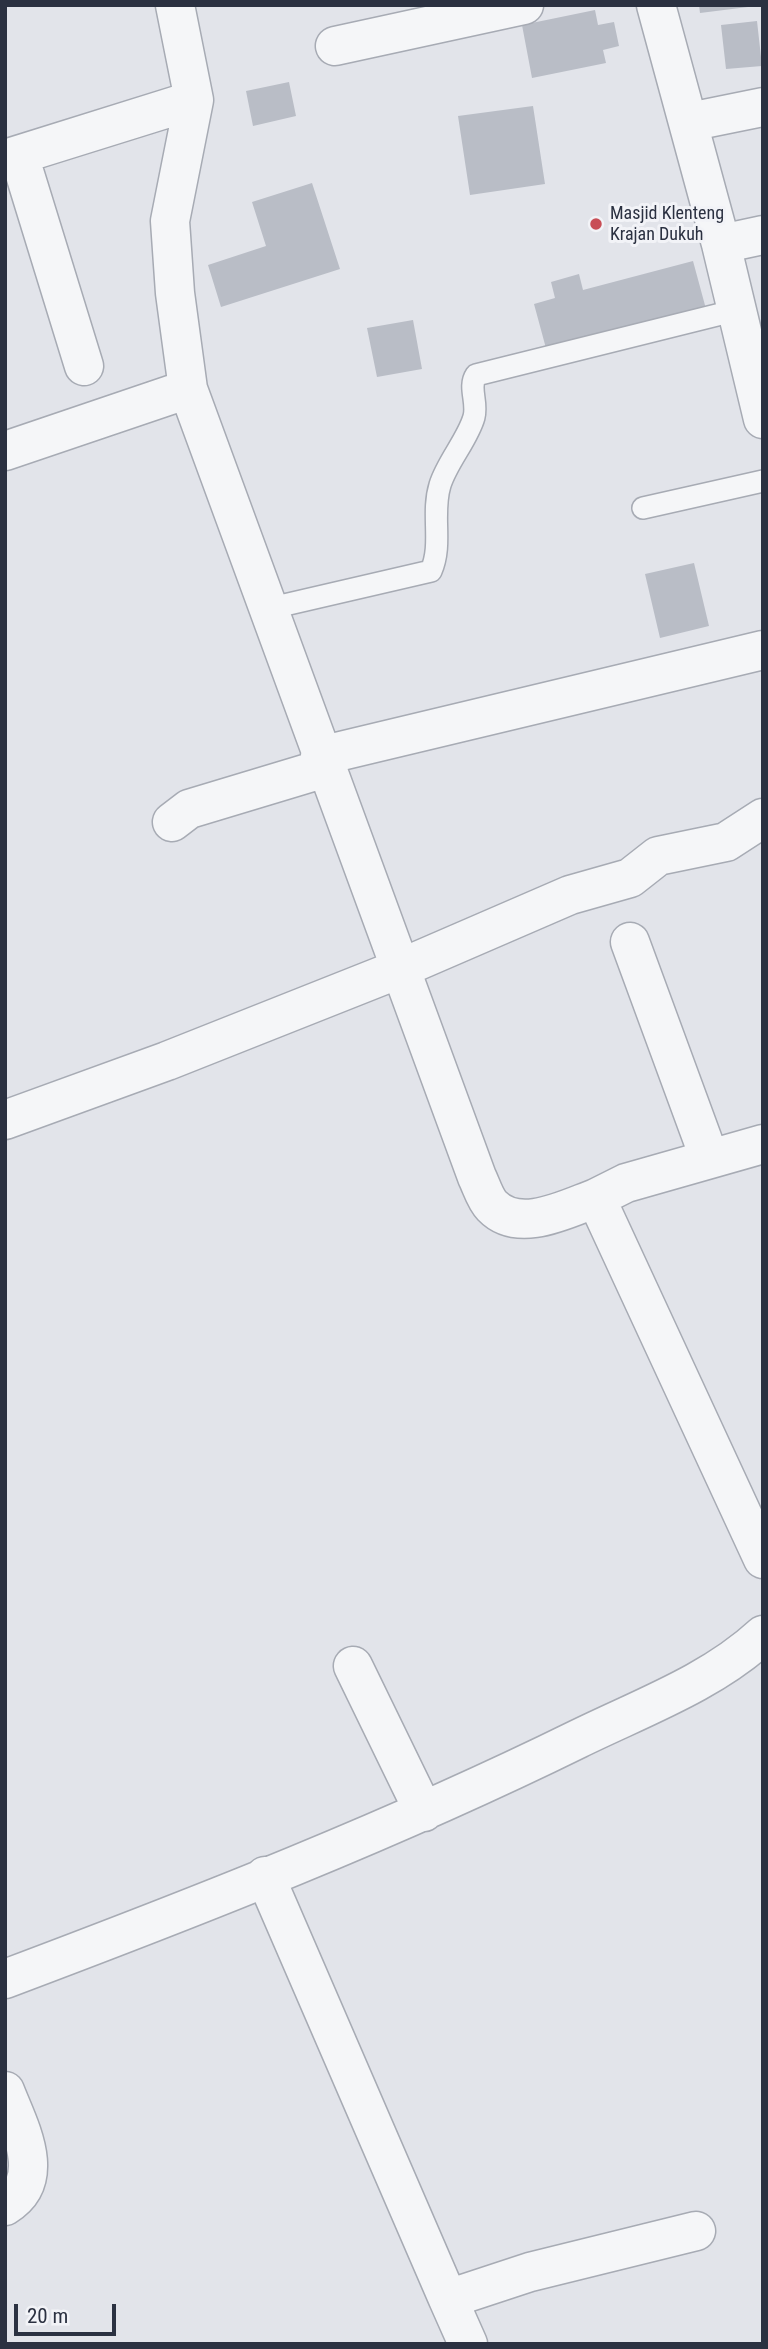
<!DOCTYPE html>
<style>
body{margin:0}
#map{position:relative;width:768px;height:2349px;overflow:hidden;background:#e2e4ea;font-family:"Roboto Condensed",sans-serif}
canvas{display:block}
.frame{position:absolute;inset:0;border:7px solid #2b3141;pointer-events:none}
.scale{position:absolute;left:14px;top:2304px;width:102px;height:32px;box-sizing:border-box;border:4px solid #2b3141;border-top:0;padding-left:9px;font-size:21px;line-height:24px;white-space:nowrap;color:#2b3141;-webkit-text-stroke:5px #f2f3f7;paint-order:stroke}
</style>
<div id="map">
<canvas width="768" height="2349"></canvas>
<div class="frame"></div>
<div class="scale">20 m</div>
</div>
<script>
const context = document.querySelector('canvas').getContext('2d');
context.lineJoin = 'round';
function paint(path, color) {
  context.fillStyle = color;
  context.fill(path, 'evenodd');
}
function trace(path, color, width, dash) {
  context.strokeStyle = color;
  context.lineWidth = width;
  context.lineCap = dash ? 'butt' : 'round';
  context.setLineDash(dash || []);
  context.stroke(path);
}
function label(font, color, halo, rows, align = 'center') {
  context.font = font + ' "Roboto Condensed",sans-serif';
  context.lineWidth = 6;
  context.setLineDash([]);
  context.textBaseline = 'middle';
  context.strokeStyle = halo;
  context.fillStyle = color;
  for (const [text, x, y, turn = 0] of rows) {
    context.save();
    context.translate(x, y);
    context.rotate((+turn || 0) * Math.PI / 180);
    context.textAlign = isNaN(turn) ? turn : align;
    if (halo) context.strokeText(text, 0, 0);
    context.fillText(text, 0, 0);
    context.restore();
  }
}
paint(new Path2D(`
 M699,5H748V7L700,13Z
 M595,10L598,25L614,22L619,46L603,50L606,63L532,78L522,25Z
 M757,21L762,66L726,69L721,25Z
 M289,82L296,116L253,126L246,91Z
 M533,106L545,184L470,195L458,116Z
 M312,183L340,269L221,307L208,265L266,246L252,202Z
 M693,261L706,309L547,352L534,304L555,298L551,282L579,274L583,290Z
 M413,320L422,369L377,377L367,328Z
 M694,563L709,626L660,638L645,574Z`), '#b9bdc6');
const lane = new Path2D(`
 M643,508L763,481
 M267,609L431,571C443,544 431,514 440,485C447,462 468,439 474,417C478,402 468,387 476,375L737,310`);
const street = new Path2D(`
 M175,5L194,100L170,221L175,293L188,389L477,1177C481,1185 485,1199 492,1206C519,1234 566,1209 596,1198
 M656,5L721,244L763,419
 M335,46L524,5
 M689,122L763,107
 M19,155L84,366
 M5,159L194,100
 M721,244L763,235
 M5,451L188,389
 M320,756L763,650
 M172,822L189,809L325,768
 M630,942L709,1157
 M5,1120L167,1061L399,969L570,895L630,878L658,856L726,842L763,818
 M763,1144L626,1183L596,1198L763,1559
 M353,1666L424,1812
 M265,1876L448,2299L530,2272L696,2231
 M5,1979C199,1906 393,1830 578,1739C641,1708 711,1683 763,1635
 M5,2091C19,2127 49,2179 5,2206
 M448,2299L468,2344`);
trace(lane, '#a7abb4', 24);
trace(street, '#a7abb4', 41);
trace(lane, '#f5f6f8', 21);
trace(street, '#f5f6f8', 38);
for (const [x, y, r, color] of [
 [596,224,7,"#c84e56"]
]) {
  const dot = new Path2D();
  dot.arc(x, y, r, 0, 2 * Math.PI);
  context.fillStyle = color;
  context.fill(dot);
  trace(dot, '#f2f3f7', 2.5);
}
label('18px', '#2b3141', '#f2f3f7', [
 ["Masjid Klenteng",610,214],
 ["Krajan Dukuh",610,235]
], 'left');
</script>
